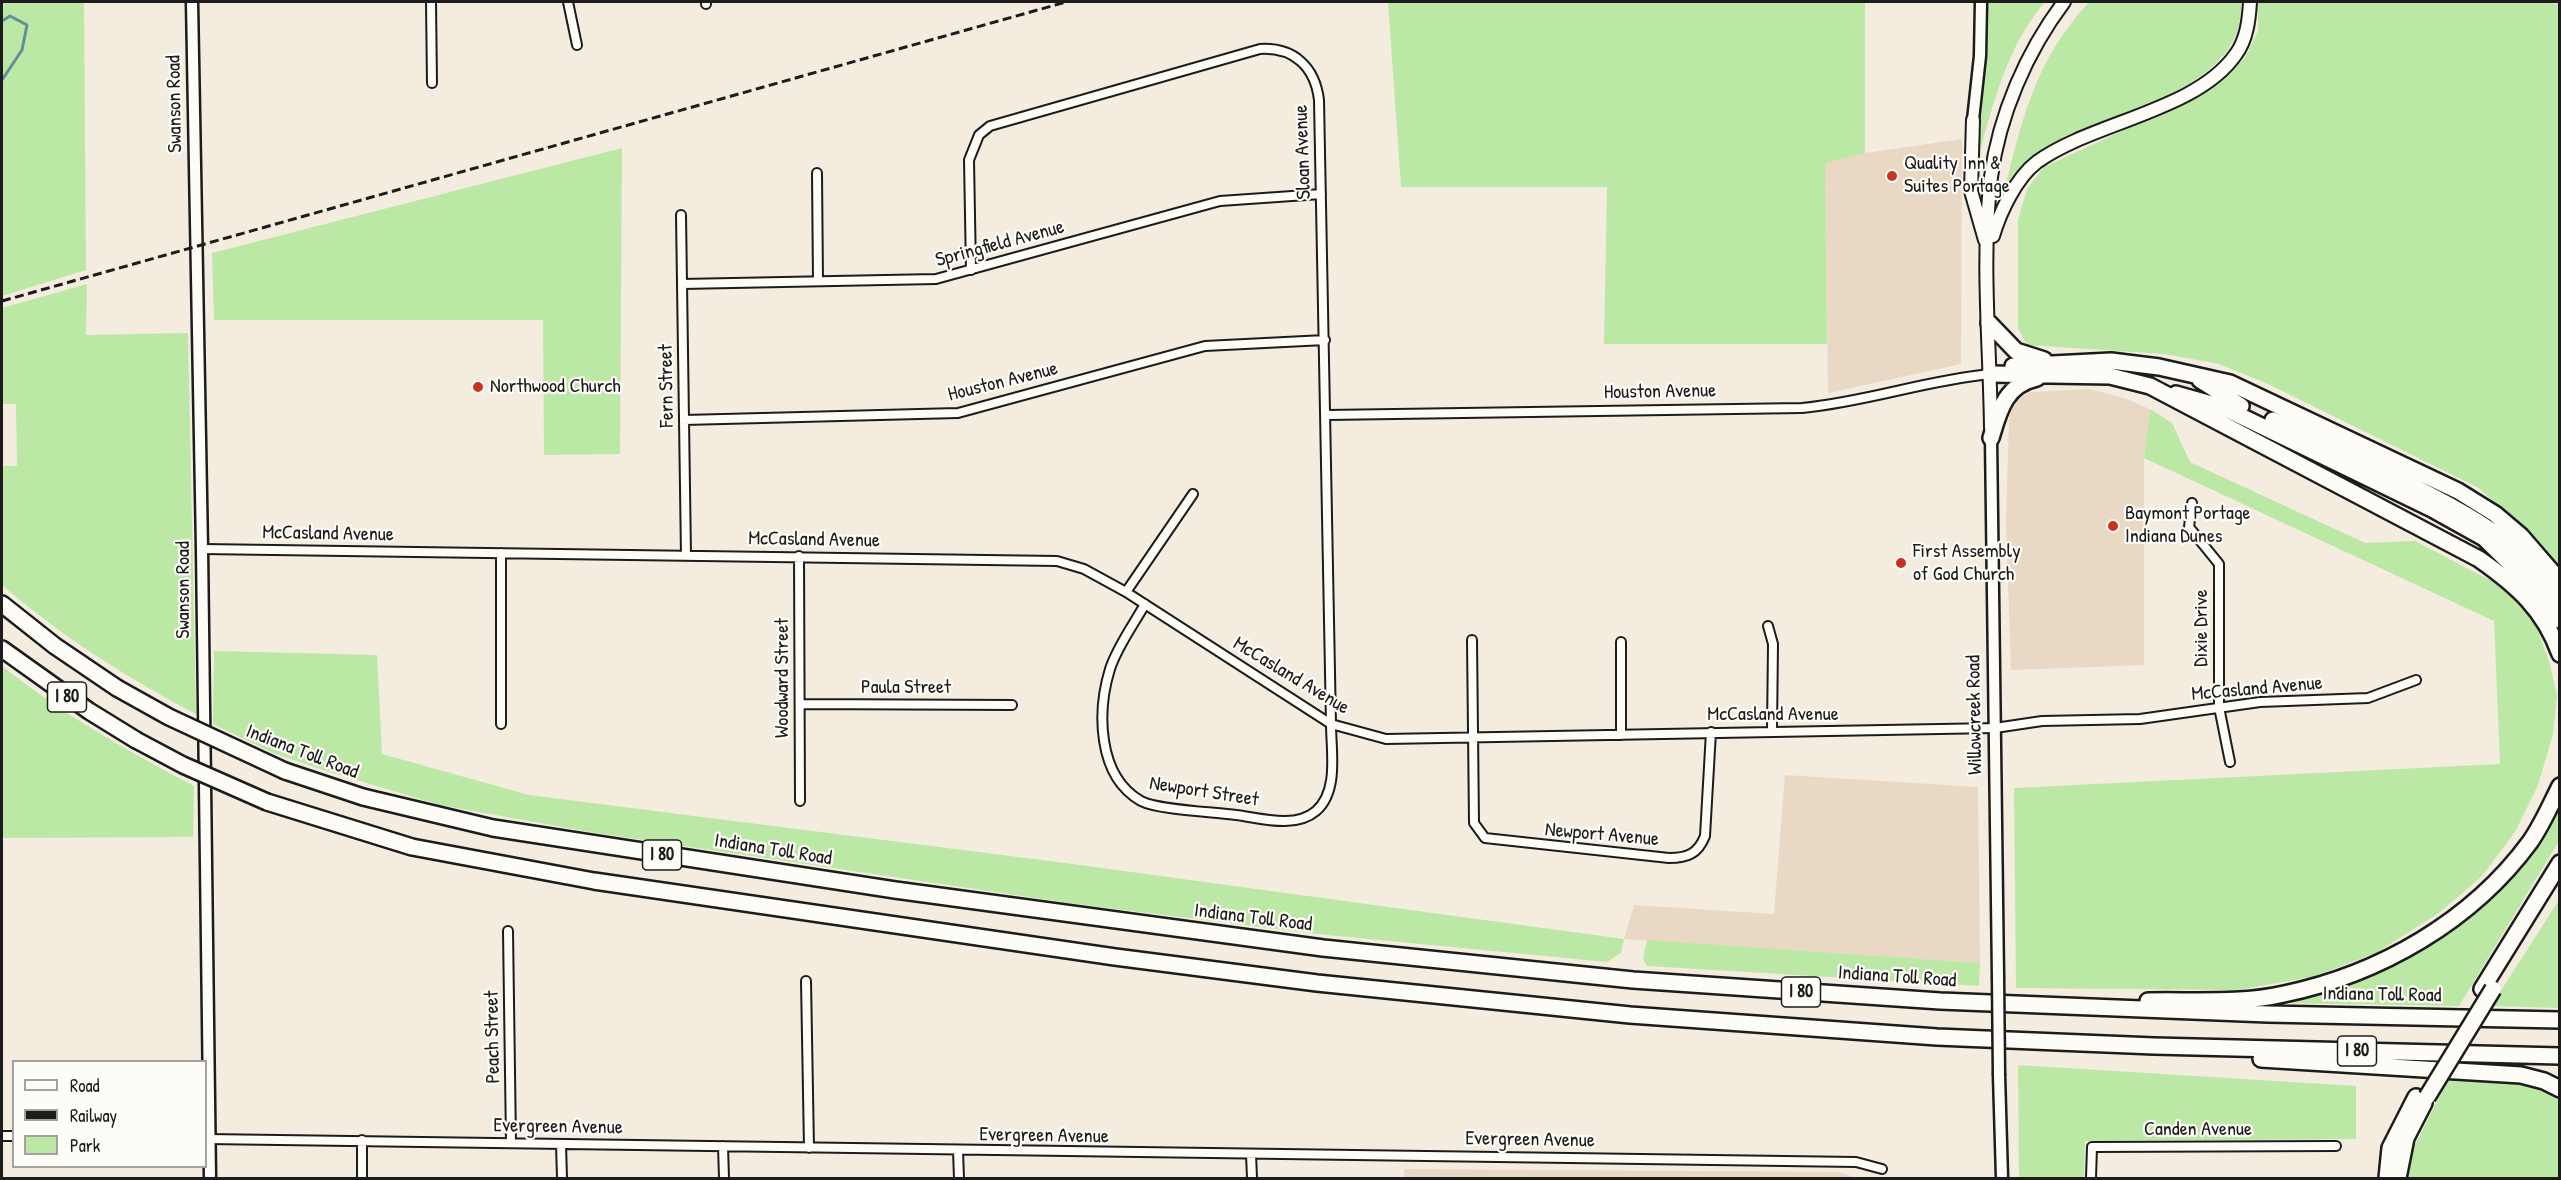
<!DOCTYPE html>
<style>
body{margin:0}
#map{position:relative;width:2561px;height:1180px;overflow:hidden;background:#f4ecdf;font-family:"Patrick Hand",sans-serif}
canvas{display:block}
.frame{position:absolute;inset:0;border:3px solid #1c1c1c;pointer-events:none}
.legend{position:absolute;left:12px;top:1060px;width:195px;height:108px;box-sizing:border-box;background:#fdfcf7;border:2px solid #a3a29f;margin:0;padding:8px 10px;list-style:none;font-size:18px;color:#1c1c1c}
.legend li{display:flex;align-items:center;gap:12px;height:30px}
.legend b{width:30px;border:2px solid #a3a29f}
</style>
<div id="map">
<canvas width="2561" height="1180"></canvas>
<div class="frame"></div>
<ul class="legend">
<li><b style="height:8px;background:#fdfcf7"></b>Road</li>
<li><b style="height:8px;background:#1c1c1c"></b>Railway</li>
<li><b style="height:16px;background:#bce8a5"></b>Park</li>
</ul>
</div>
<script>
const context = document.querySelector('canvas').getContext('2d');
context.lineJoin = 'round';
function paint(path, color) {
  context.fillStyle = color;
  context.fill(path, 'evenodd');
}
function trace(path, color, width, dash) {
  context.strokeStyle = color;
  context.lineWidth = width;
  context.lineCap = dash ? 'butt' : 'round';
  context.setLineDash(dash || []);
  context.stroke(path);
}
function label(font, color, halo, rows, align = 'center') {
  context.font = font + ' "Patrick Hand",sans-serif';
  context.lineWidth = 4.5;
  context.setLineDash([]);
  context.textBaseline = 'middle';
  context.strokeStyle = halo;
  context.fillStyle = color;
  for (const [text, x, y, turn = 0] of rows) {
    context.save();
    context.translate(x, y);
    context.rotate((+turn || 0) * Math.PI / 180);
    context.textAlign = isNaN(turn) ? turn : align;
    if (halo) context.strokeText(text, 0, 0);
    context.fillText(text, 0, 0);
    context.restore();
  }
}
paint(new Path2D(`
 M1962,139L1961,364L1828,393L1825,162L1865,153Z
 M2089,389L2121,397L2150,409L2144,458V665L2011,670L2006,522L2009,420L2012,402L2030,392Z
 M1785,775L1978,787L1980,963L1624,939L1634,905L1774,914Z
 M1404,1169L1839,1172L1857,1178H1404Z`), '#e9d8c3');
paint(new Path2D(`
 M2,2H84L86,270L2,296Z
 M1388,2H1865V153L1825,163L1827,344H1604L1607,187H1401Z
 M1987,2H2045C2008,44 1992,106 1978,159L1987,42Z
 M2089,2H2241C2246,89 2119,108 2059,140C2035,152 2021,169 2005,189C2022,117 2037,58 2089,2Z
 M2258,2H2548L2559,5V569L2525,531L2479,488L2268,384L2219,364L2164,354L2027,345L2018,328V220L2027,189L2044,167L2208,91L2244,59L2258,31Z
 M622,148L620,454L544,455L543,320H214L212,253Z
 M87,284L86,335L188,333L196,714C127,678 61,636 2,585V466H17L16,404H2V308Z
 M2150,409L2172,423L2190,462L2365,543L2415,541L2503,587L2536,625L2550,664L2557,696L2553,734L2538,785L2515,832L2482,876L2439,913L2376,953L2312,977L2237,990L2016,988L2014,788L2500,764L2494,621L2144,458Z
 M214,651L377,655L382,754L529,795L1065,863L1624,939L1621,953L1607,962L1317,934L1076,904L590,832L440,805L317,768L271,752L213,724Z
 M2,666C61,713 127,751 194,786L193,837L2,838Z
 M2559,801V841L2459,1006L2277,1003L2356,980L2445,931Z
 M2559,900V1008L2491,1006Z
 M1647,940L1980,963L1979,986L1647,966L1643,958Z
 M2018,1065L2356,1086V1139L2085,1141L2084,1178H2019Z
 M2449,1077C2486,1080 2529,1077 2559,1101V1178H2408V1159Z`), '#bce8a5');
trace(new Path2D(`
 M2,21L10,16L27,25L22,50L2,80`), '#609098', 3);
const minor = new Path2D(`
 M431,2L432,83
 M568,2L577,45
 M706,2V4
 M817,173L818,281
 M681,215L686,556
 M971,270L969,160L979,135L990,126L1260,49C1294,47 1315,67 1319,100L1331,724C1331,751 1339,791 1316,811C1295,829 1260,818 1236,815C1214,812 1158,810 1141,801C1097,776 1097,711 1110,669C1117,647 1134,624 1145,604
 M682,284L936,279L1220,201L1321,194
 M1327,415L1802,408C1866,402 1927,380 1990,374
 M684,420L958,413L1205,346L1325,340
 M2192,503L2189,527L2219,564V707L2230,762
 M202,549L1057,561L1084,569L1126,592L1331,724L1386,739L1995,728L2042,721L2140,719L2260,702L2368,698L2416,680
 M501,553V724
 M799,556L800,801
 M1126,592L1193,494
 M1768,626L1773,644L1772,731
 M1472,640L1474,823L1485,838L1669,858C1687,858 1698,854 1705,836L1711,732
 M800,704L1012,705
 M1621,735V642
 M508,931L511,1143
 M806,981L809,1148
 M2,1136H14
 M207,1139L1856,1162L1882,1169
 M362,1140V1178
 M561,1144L562,1178
 M723,1146L724,1178
 M958,1151L959,1178
 M1251,1154L1252,1178
 M2091,1178L2092,1147L2336,1146`);
const tertiary = new Path2D(`
 M192,2L202,549L210,1178
 M1973,120L1980,56L1981,2`);
const secondary = new Path2D(`
 M1991,438L1998,977
 M1999,1075L2002,1178`);
const primary = new Path2D(`
 M1973,120L1971,191L1985,240
 M1993,236C2000,212 2016,178 2037,162C2092,122 2197,111 2236,54C2247,39 2249,19 2250,2
 M1991,428C1990,345 1981,259 1991,177C1999,115 2027,51 2064,2`);
const motorway = new Path2D(`
 M1989,323L2016,351L2044,360
 M2013,366L2111,361L2159,367L2230,383L2458,491L2495,514L2521,536L2560,581
 M1990,374L2110,376L2150,386L2479,559C2516,585 2544,609 2560,654
 M2200,380L2241,406
 M2176,394L2222,407L2432,509L2484,538L2542,595L2560,620
 M2273,420C2316,439 2357,459 2399,479C2461,511 2520,538 2560,599
 M1991,438C1999,411 2005,385 2037,378
 M2,604L55,646L117,688
 M2,649L89,711L136,740
 M285,771L363,797L493,828L895,890L1323,948L1633,980L1940,1001L2268,1014L2560,1020
 M267,802L412,847L594,881L1115,957L1317,983L1630,1015L1937,1037L2154,1046L2560,1056
 M2482,989L2560,863
 M2148,1001C2192,1000 2241,1004 2284,994C2380,974 2472,921 2530,842C2542,825 2551,804 2560,786
 M2261,1059L2521,1075L2544,1081L2560,1089
 M2387,1178L2390,1148L2416,1097
 M2398,1178L2406,1138L2424,1103`);
trace(minor, '#1c1c1c', 12);
trace(tertiary, '#1c1c1c', 15);
trace(secondary, '#1c1c1c', 15);
trace(primary, '#1c1c1c', 16);
trace(motorway, '#1c1c1c', 20);
trace(minor, '#fdfcf7', 8);
trace(tertiary, '#fdfcf7', 10);
trace(secondary, '#fdfcf7', 10);
trace(primary, '#fdfcf7', 12);
trace(motorway, '#fdfcf7', 15);
trace(new Path2D(`
 M2,301L1066,2`), '#1c1c1c', 3, [9, 4.5]);
const secondaryBridge = new Path2D(`
 M1998,977L1999,1075`);
const motorwayBridge = new Path2D(`
 M117,688L169,717L285,771
 M136,740L183,765L267,802
 M2427,1097L2493,989`);
trace(secondaryBridge, '#1c1c1c', 15, []);
trace(motorwayBridge, '#1c1c1c', 20, []);
trace(secondaryBridge, '#fdfcf7', 10);
trace(motorwayBridge, '#fdfcf7', 15);
for (const [x, y, r, color] of [
 [1892,176,6,"#c8321e"],
 [478,387,6,"#c8321e"],
 [2113,526,6,"#c8321e"],
 [1901,563,6,"#c8321e"]
]) {
  const dot = new Path2D();
  dot.arc(x, y, r, 0, 2 * Math.PI);
  context.fillStyle = color;
  context.fill(dot);
  trace(dot, '#fdfcf7', 2);
}
for (const [x, y, w] of [
 [67,697,39],
 [662,855,39],
 [1801,992,39],
 [2357,1051,39]
]) {
  const box = new Path2D();
  box.roundRect(x - w / 2, y - 15, w, 30, 4.5);
  context.fillStyle = '#fdfcf7';
  context.fill(box);
  trace(box, '#1c1c1c', 1.5);
}
label('bold 18px', '#1c1c1c', null, [
 ["I 80",67,697],
 ["I 80",662,855],
 ["I 80",1801,992],
 ["I 80",2357,1051]
]);
label('20px', '#1c1c1c', '#fdfcf7', [
 ["Swanson Road",175,104,-91],
 ["Sloan Avenue",1303,152,-92],
 ["Springfield Avenue",1000,244,-15],
 ["Houston Avenue",1003,382,-14],
 ["Fern Street",667,386,-91],
 ["Houston Avenue",1660,392,-1],
 ["McCasland Avenue",328,534,1],
 ["McCasland Avenue",814,540,1],
 ["Swanson Road",184,590,-90],
 ["Dixie Drive",2202,628,-90],
 ["McCasland Avenue",1291,676,31],
 ["Woodward Street",783,678,-90],
 ["Paula Street",906,688],
 ["McCasland Avenue",2257,689,-5],
 ["McCasland Avenue",1773,715],
 ["Willowcreek Road",1975,715,-91],
 ["Indiana Toll Road",302,752,21],
 ["Newport Street",1204,792,9],
 ["Newport Avenue",1602,835,5],
 ["Indiana Toll Road",773,850,9],
 ["Indiana Toll Road",1253,918,7],
 ["Indiana Toll Road",1897,977,4],
 ["Indiana Toll Road",2382,995,1],
 ["Peach Street",493,1037,-91],
 ["Evergreen Avenue",558,1127,1],
 ["Canden Avenue",2198,1130],
 ["Evergreen Avenue",1044,1136,1],
 ["Evergreen Avenue",1530,1140,1]
]);
label('20px', '#1c1c1c', '#fdfcf7', [
 ["Quality Inn &",1904,164],
 ["Suites Portage",1904,187],
 ["Northwood Church",490,387],
 ["Baymont Portage",2125,514],
 ["Indiana Dunes",2125,537],
 ["First Assembly",1913,552],
 ["of God Church",1913,575]
], 'left');
</script>
